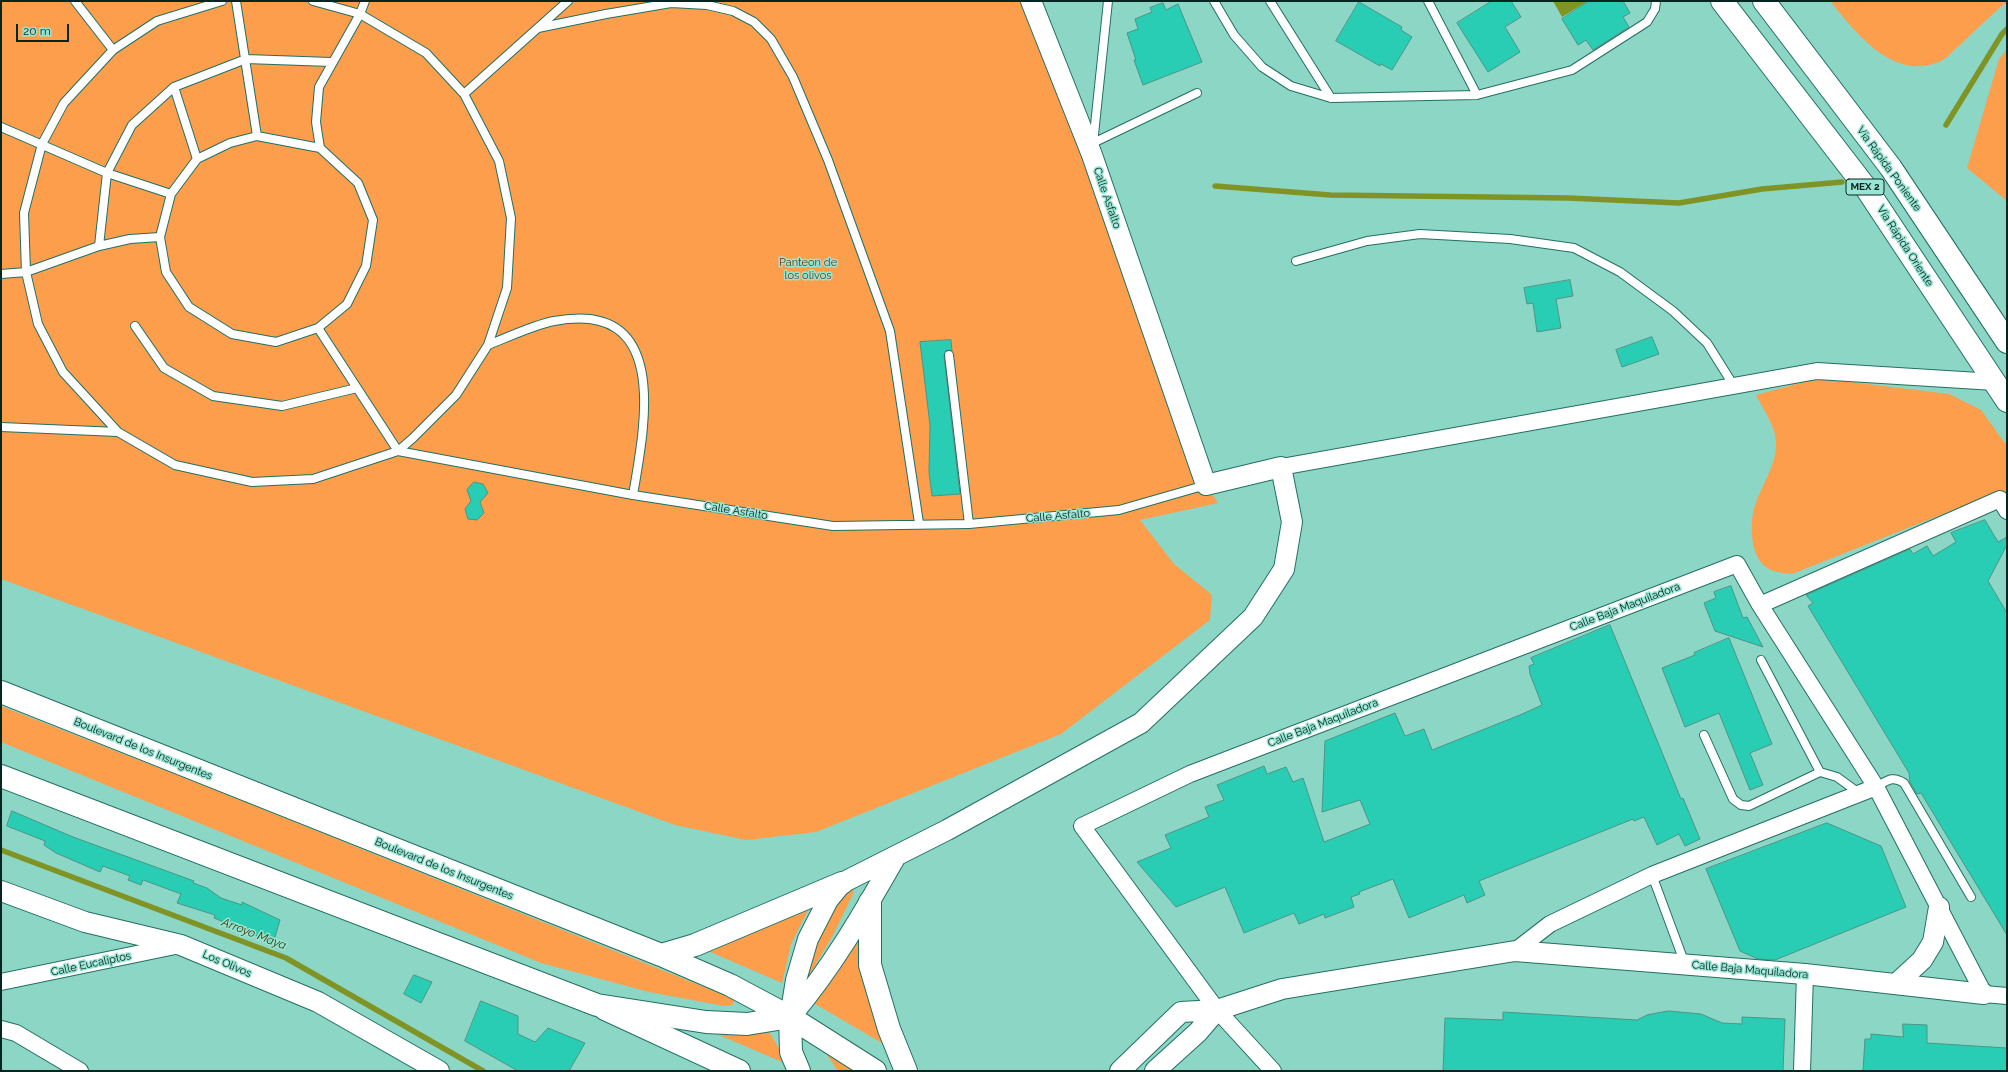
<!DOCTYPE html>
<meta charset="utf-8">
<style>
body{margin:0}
#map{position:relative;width:2008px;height:1072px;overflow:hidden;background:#8cd6c6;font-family:Raleway,sans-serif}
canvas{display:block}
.frame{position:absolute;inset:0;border:2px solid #052620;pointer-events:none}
.scale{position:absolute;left:16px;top:24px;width:53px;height:18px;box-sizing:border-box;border:2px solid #052620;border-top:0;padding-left:5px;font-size:12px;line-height:14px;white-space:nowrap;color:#052620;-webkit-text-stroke:3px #99e4d3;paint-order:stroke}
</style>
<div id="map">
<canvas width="2008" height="1072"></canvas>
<div class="frame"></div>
<div class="scale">20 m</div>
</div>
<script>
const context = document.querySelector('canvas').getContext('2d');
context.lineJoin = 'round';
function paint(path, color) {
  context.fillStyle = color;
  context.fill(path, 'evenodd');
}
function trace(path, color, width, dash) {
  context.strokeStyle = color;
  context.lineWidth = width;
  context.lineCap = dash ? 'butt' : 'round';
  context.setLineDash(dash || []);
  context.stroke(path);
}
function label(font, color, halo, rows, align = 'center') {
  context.font = font + ' Raleway,sans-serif';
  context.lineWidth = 3;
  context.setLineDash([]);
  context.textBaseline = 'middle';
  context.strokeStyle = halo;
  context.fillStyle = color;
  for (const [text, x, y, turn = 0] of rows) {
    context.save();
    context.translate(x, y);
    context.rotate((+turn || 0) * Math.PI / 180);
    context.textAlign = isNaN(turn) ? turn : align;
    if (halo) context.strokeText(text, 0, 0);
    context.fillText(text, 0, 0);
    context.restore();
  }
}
paint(new Path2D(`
 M1,1H1031L1206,485L1218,503L1140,520L1174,564L1212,595L1210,620L1061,734L816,832L746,840L675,825L1,579Z
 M1830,1H2007C1991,16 1975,30 1960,45C1954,49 1948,58 1941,61C1893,82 1857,34 1830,1Z
 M2007,49V201L1967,168L1999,59Z
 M1818,378L1949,394L1981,410L2007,446V500L2001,491L1792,574C1786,573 1777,573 1771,570C1751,561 1750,531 1753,513C1758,489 1777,467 1776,443C1776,427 1763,409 1756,395Z
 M1,706L210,788L724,995L733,999V1005L724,1006L649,992L541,963L1,742Z
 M856,884L852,896L833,935L803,986L804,972L831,907Z
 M809,908L791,944L782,983L701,948Z
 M857,933C859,972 875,1009 887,1046L810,1001Z
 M698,1026L768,1030L789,1065Z
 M819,1043L862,1071H838Z`), '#fc9e4c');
paint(new Path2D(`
 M1553,1H1588L1562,17Z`), '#809325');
trace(new Path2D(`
 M1946,125L2002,34L2007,29
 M1215,186L1330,195L1568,198L1679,203L1762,189L1842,182
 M1,850L286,958L483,1071`), '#809325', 5.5);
const building = new Path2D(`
 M1492,1H1511L1521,17L1505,27L1520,52L1488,72L1457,23Z
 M1589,1H1623L1630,13L1623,17L1629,27L1593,50L1586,40L1578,45L1562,19Z
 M1359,2L1402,27L1401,30L1412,37L1392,70L1381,64L1380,66L1336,41Z
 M1163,3L1166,10L1178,4L1202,62L1143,85L1134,60H1136L1127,33L1138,29L1135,19L1152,12L1150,8Z
 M1570,280L1573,296L1556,299L1561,328L1537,332L1533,303L1527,304L1524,288Z
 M1652,337L1659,354L1622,367L1616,350Z
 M951,340L952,351L946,350L944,356L960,494L932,496L929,472L930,425L920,342Z
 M474,482L483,484L488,493L480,502L484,513L477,520L468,519L465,509L471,501L467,490Z
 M1985,520L1998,542L2007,537V545L1988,581L2007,613V935L1921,793L1917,794L1910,782L1909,773L1808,606L1813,603L1806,595L1910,549L1913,554L1927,546L1933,556L1956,542L1951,533Z
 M1731,586L1743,618L1747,617L1763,647L1715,631L1704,603L1716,598L1714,592Z
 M1610,625L1681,799L1683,798L1700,839L1685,846L1679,834L1657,845L1644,817L1634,821L1633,819L1479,881L1485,895L1467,903L1464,895L1409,918L1393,879L1359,892L1360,894L1351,897L1354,907L1325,918L1324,914L1299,924L1294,913L1244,933L1225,887L1176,907L1137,862L1171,848L1165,835L1209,817L1205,807L1224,800L1217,785L1264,766L1267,774L1286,767L1293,782L1303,778L1324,842L1370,824L1360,800L1322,812L1325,741L1395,713L1405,736L1424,729L1432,750L1520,715L1542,705L1530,674L1529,666L1534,664L1531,658Z
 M1729,638L1772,744L1750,753L1763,785L1750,790L1719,713L1685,727L1662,668L1695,655L1694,653Z
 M12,811L73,837L194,881L193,883L207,888L221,898L242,905V902L280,920L273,944L251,933L214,918L215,915L177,903L181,894L143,880L141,885L128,880L130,876L103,866L100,872L56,853L44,845L45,841L7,826Z
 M1827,823L1881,846L1906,907L1775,960L1758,959L1740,951L1706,869Z
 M414,975L432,982L421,1003L404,994Z
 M481,1001L518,1016V1034L535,1042L548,1028L585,1043L569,1071H518L465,1041Z
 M1668,1011L1701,1014L1722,1023L1742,1024V1017L1785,1019L1783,1071H1443L1445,1018L1503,1020V1012L1637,1020L1647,1015Z
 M1903,1024L1927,1025V1043L2007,1048V1071H1863L1865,1039H1871V1034L1903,1037Z`);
paint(building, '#28cdb3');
trace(building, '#4b9586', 1);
const service = new Path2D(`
 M75,1L113,50
 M222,1L157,21L113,50L64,103L42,144L24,213L26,272L38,324L63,372L118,432L175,465L252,482L313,479L398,451L413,438L456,395L488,345L507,288L511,218L499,161L464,94L426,53L360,14L313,1
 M236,1L257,136
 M1214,1L1234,35L1262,67L1291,86L1331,98L1477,95L1572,70L1647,22L1655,9L1656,1
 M1270,1L1331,98
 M1428,1L1477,95
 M538,28L606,14L671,3L707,5L733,11L754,22L771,39L793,77L828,160L890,331L919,523
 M174,87L197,159
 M464,94L568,1
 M1,127L107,173L171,194
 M257,136L320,148L358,183L373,220L366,266L347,304L318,328L276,342L232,334L189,307L166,272L160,237L171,194L197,159L230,143Z
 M1093,143L1197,93
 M1093,144L1108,1
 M320,148L316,122L319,87L360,14L365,1
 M99,246L107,173L132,125L174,87L246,59L331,62
 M1296,261L1367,241L1420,234L1510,239L1574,248L1620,272L1673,311L1707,343L1734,386
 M1,274L26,272L99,246L130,239L160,237
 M135,326L164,368L213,396L282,406L357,388
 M318,328L398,451L633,495L833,526L969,524L1119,510L1206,485
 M488,345C506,338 536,324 554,321C671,299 645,425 633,495
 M949,355L969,524
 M1,427L118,432
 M1761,660L1820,772L1837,777L1859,793
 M1704,735L1733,799L1741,805L1749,806L1820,772
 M1876,787C1887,781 1892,775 1904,783L1971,897
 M1652,875L1685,964`);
const minor = new Path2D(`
 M1281,467L1817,371L1995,382
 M1760,605L2000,499L2007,511
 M1515,951L1550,924L1652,875L1876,787
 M1,982L180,945
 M1,1029L16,1033L80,1071
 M1273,1071L1217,1010L1082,826L1190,774L1737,564L1760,605L1876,787L1984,994L2007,996
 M1802,1071L1805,974`);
const tertiary = new Path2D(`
 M1,891L85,922L181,945L318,1002L439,1071
 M1896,984L1922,960L1933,942L1939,907
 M790,1017L796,980L808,939L828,900L842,883L947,830L1141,723L1253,617L1284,569L1292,522L1281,467L1206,485L1092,155L1031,1
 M790,1017C832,968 864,912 896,856
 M1120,1071L1181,1012L1217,1010L1282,989L1515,951L1805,974L1984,994
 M1155,1071L1198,1032L1217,1010`);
const primary = new Path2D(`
 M870,902V965L889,1029L906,1071
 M605,1009L739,1071
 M790,1017L875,1071
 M790,1017L791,1052L799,1071`);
const trunk = new Path2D(`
 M1722,1L1866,188L2007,401
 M1764,1L1891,168L2007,342
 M1,692L661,955L730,985L790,1017
 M1,776L597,1005L706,1022L747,1024L790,1017
 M661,955L695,945L842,883`);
trace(service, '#227063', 10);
trace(minor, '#227063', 18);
trace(tertiary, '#227063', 22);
trace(primary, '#227063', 24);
trace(trunk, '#227063', 24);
trace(service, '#fff', 8);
trace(minor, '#fff', 16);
trace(tertiary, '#fff', 20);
trace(primary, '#fff', 22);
trace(trunk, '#fff', 22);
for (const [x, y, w] of [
 [1865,187,38]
]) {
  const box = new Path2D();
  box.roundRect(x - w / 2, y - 8, w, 16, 3);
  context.fillStyle = '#99e4d3';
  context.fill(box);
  trace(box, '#052620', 1);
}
label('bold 10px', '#052620', null, [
 ["MEX 2",1865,187]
]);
label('11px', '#052620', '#99e4d3', [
 ["Vía Rápida Poniente",1889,169,54],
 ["Calle Asfalto",1107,198,71],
 ["Vía Rápida Oriente",1905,246,57],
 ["Calle Asfalto",736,511,9],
 ["Calle Asfalto",1058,516,-5],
 ["Calle Baja Maquiladora",1625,607,-21],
 ["Calle Baja Maquiladora",1323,723,-21],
 ["Boulevard de los Insurgentes",143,749,22],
 ["Boulevard de los Insurgentes",444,869,22],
 ["Calle Eucaliptos",91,964,-12],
 ["Los Olivos",227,964,23],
 ["Calle Baja Maquiladora",1750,970,5]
]);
label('11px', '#623812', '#99e4d3', [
 ["Panteon de",808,263],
 ["los olivos",808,276]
]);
label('italic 12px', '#323b00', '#99e4d3', [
 ["Arroyo Maya",254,934,21]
]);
</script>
